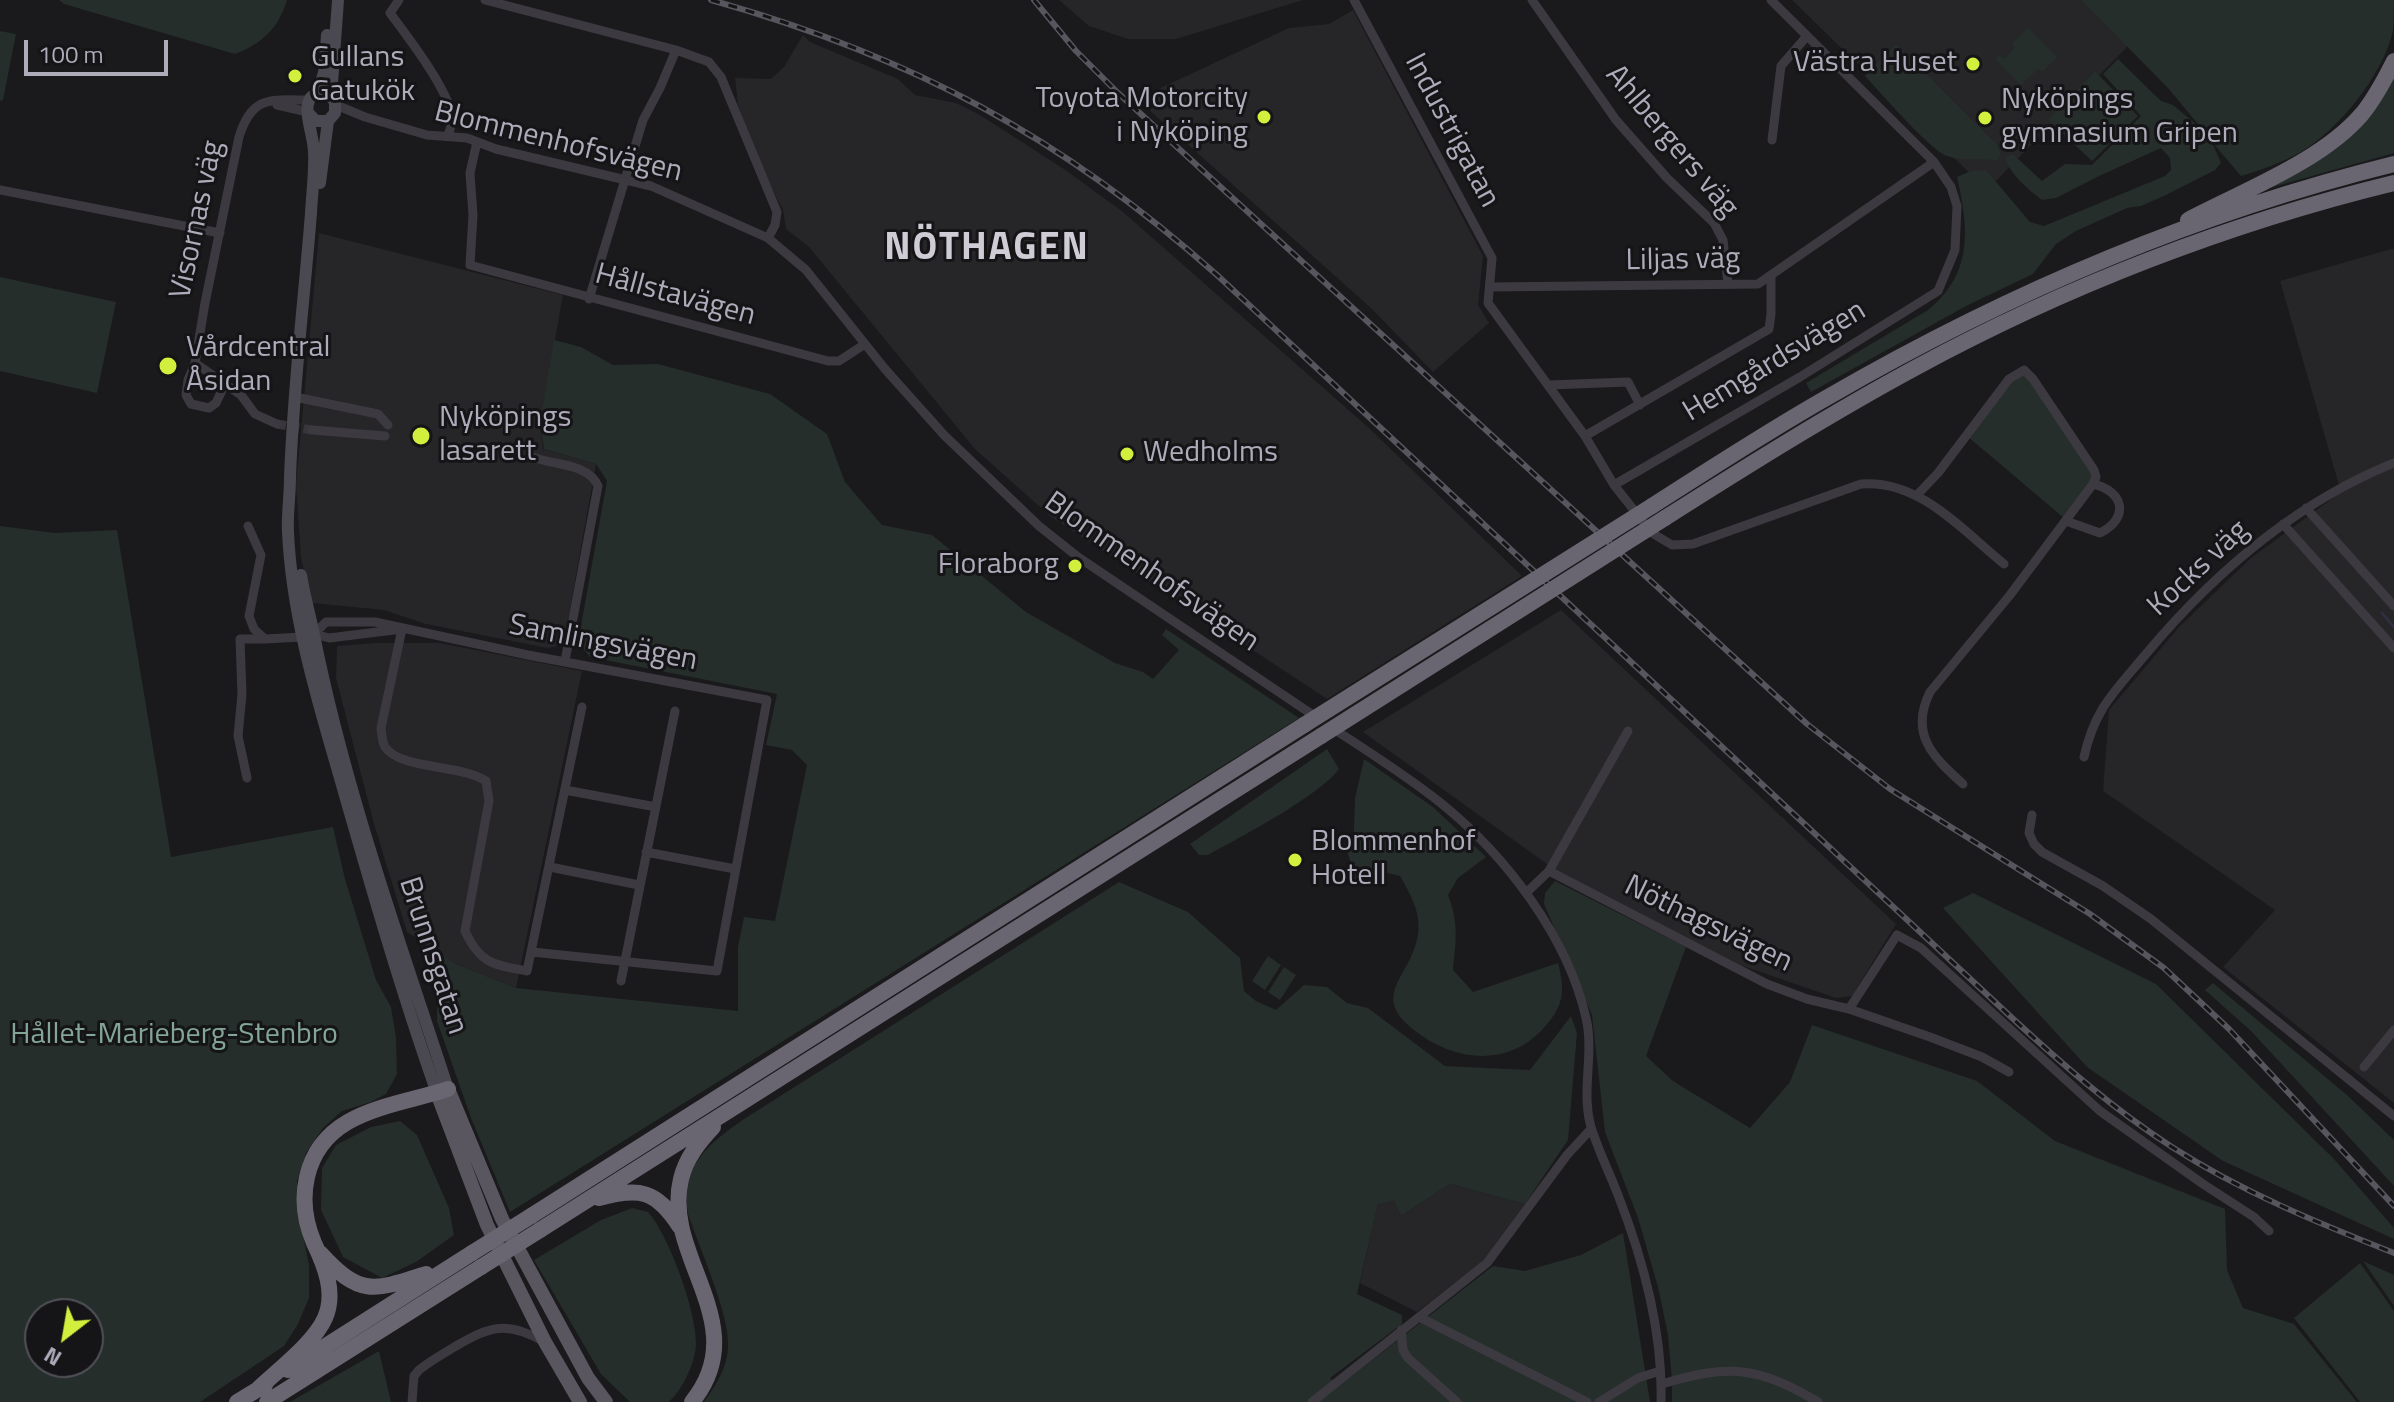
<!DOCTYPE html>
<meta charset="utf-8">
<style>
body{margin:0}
#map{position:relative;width:2394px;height:1402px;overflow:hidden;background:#1a191b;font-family:"Titillium Web",sans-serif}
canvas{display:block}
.north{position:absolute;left:24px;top:1298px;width:80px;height:80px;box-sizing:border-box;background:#151416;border:2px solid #525058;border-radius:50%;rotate:211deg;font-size:22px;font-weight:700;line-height:32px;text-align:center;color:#aeabba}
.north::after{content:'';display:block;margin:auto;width:28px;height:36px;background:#d1ef3c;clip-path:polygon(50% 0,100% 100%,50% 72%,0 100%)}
.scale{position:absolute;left:24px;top:40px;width:144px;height:36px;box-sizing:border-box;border:4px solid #aeabba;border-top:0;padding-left:10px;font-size:24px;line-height:28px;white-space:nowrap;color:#aeabba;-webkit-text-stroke:6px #151416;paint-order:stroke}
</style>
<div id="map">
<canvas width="2394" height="1402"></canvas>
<div class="north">N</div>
<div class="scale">100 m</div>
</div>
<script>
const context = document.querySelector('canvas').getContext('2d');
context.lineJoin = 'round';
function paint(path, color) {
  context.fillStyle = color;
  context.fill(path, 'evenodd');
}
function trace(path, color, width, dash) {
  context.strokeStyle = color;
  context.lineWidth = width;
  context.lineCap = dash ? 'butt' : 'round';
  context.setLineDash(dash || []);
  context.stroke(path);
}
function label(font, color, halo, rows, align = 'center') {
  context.font = font + ' "Titillium Web",sans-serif';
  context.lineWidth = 6;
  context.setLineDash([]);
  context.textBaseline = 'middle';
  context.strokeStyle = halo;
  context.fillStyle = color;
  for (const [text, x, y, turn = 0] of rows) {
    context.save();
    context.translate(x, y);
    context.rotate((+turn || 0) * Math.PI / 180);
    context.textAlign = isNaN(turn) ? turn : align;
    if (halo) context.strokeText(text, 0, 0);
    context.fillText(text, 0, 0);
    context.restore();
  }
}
paint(new Path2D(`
 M1059,0H1303L1176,39H1128L1089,26Z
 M1792,0H2081L2128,46L1987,190Z
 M1353,10L1483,256L1478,305L1489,323L1433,372L1372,309L1137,99L1289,28L1329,24Z
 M803,35L810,42L898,79L915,95L956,103L980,115L1067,171L1123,212L1369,428L1522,576L1327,699L1050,516L975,449L809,247L786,229L783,210L760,165L738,105L735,78L771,79L784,67Z
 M319,233L563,295L540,422L543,449L596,464L565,636L557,646L548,648L426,624L384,610L311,603L301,557L296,485Z
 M2391,249H2394V1103L2223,967L2275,910L2103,791L2109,710L2179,627L2251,558L2341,492L2280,281Z
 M1561,610L1896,924L1852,996L1836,998L1740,965L1561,874L1363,732Z
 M377,643H440L582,671L516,988L454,963L407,932L374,824L336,678L337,646Z
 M1450,1184L1525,1204L1483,1261L1417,1312L1360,1283L1378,1203L1394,1201L1401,1216Z`), '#262528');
paint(new Path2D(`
 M59,0H287C278,29 263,43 235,54L64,4Z
 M2081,0H2394C2394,10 2394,21 2393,31C2383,75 2338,131 2299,153C2281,163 2261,170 2241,176L2212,142L2221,163L2215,170L2166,195L2141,206L2127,208L2076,231L2056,244L2033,274L1968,305L1811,392L1806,383L1928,310C1973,274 1969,229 1957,177L1971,171L1986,170L2030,222L2044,226L2165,176L2171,170L2170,158L2161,148L2099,176L2056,198L2042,200C2028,189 2010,175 2005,157L2013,154L2042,181L2065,164L2092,165L2141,116L2103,74L2118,59L2161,101L2173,105L2203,130L2168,88Z
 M2028,28L2057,57L2042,72L2038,69L2021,85L1995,59L1999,55L2004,59L2015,47L2012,43Z
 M0,31L16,34L3,100L0,101Z
 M1896,44L1997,145L2001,154L1997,161C1981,157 1964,162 1947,156C1930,150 1880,92 1865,76Z
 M2394,70V153L2255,192L2295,171Z
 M2095,71L2138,116L2092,161L2048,120Z
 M0,277L116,302L97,393L0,371Z
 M554,340L581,347L613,365L658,364L770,394L827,434L845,482L882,525L932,535L1026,612L1115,663L1143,672L1153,679L1179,650L1162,635L1166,629L1299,718L510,1212L471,1118L437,1021L438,951L454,963L516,988L738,1011V947L744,917L775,921L807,765L792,750L766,745L777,694L590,657L578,642L607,481L596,464L544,449L540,422Z
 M2026,373L2092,470L2093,480L2064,518L1967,436L2010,380Z
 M0,526L55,533L117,530L171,857L333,827L345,879L376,980L391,1007L396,1038L397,1074L386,1094L371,1102L342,1111L323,1128L306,1153L297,1181V1206L309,1265V1298L298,1324L284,1346L200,1402H0ZM40,1314H88V1362H40Z
 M1327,749L1339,769C1319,796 1241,837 1208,855H1199L1190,844Z
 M1364,759L1433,807L1486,857L1458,878L1448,895C1459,924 1456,940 1453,970L1473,992L1558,963C1566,994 1563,1007 1542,1030C1506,1068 1452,1061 1414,1030C1370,995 1409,978 1417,939C1423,916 1411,895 1400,876L1388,873L1360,886L1352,878V866L1347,851L1354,831L1355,798Z
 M1555,881L1686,947L1646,1056L1673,1081L1750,1128L1790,1082L1812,1025L1977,1081L2055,1141L2225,1209L2227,1270L2243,1308L2294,1324L2357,1402H1672V1381L1668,1335L1658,1287L1638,1218L1605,1132L1592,1015L1544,904L1545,893Z
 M1119,882L1188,912L1240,958L1244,991L1256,1001L1276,1010L1304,985L1327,987L1347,1003L1368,1008L1445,1066L1530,1070L1571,1016L1577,1033L1568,1140L1525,1204L1450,1184L1401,1216L1394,1201L1378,1204L1357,1294L1402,1315V1324L1330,1378L1338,1387L1493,1266L1525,1271L1581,1255L1623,1233L1650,1402H704C716,1385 728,1367 728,1345C729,1313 699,1247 688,1214C680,1166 708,1144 744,1119Z
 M1973,893L2156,984L2334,1159L2394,1228V1239L2223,1161L2087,1067L1943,908Z
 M1268,956L1281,965L1265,990L1252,981Z
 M1284,967L1296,975L1280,1000L1268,992Z
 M2213,983L2347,1095L2394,1140V1186L2251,1031L2205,990Z
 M400,1121L417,1135L449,1208L454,1235L416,1262L382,1278L343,1257L321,1210L322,1168L336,1145L371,1127Z
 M632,1208L648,1212C669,1235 698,1315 696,1346C694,1366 683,1388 669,1402H630L601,1374L534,1260L601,1220Z
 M2363,1261L2394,1275V1306Z
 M2360,1263L2394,1311V1402H2360L2294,1318Z
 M379,1351L391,1402H290Z`), '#252e2b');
trace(new Path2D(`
 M2382,613L2394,627`), '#2f303f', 3);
trace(new Path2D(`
 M277,424L312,430`), '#38363b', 9, [9, 4.5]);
trace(new Path2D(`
 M399,0L390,13C407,36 449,90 452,117C452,124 450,130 448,136
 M485,0L676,50L709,62L721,77L777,212L775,225L768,238
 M1354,0L1492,258L1488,303L1585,436L1614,485L1652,533L1672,545L1693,544L1861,484C1919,479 1962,530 2004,564
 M1532,0L1616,120L1667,178L1714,223L1723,240L1728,284
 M277,105L308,112
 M336,105L365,117L427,135L467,138L496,149L651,186L768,238L806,270L885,369L944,435L1039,526L1078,557L1316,717
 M1772,140L1781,66L1807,36
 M477,142L470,173L473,215L470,265L828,361H839L865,344
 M0,190L220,233
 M1490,287L1758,284L1934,162
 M589,299L643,120L660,88L676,50
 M195,363L241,395L255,414L277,424
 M225,384L216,403L209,408L191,404L186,395L188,380L195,363L205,303L239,137C252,95 270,100 310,100
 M1549,385L1628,382L1640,405
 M295,397L378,414L388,425
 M312,430L385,436
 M1585,436L1769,329L1771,314V277
 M530,456C552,466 588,462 598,486L565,661
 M1614,485L1800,377L1938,291L1955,250L1957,206L1951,187L1934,162L1771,0
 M1918,494L1938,473L2009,379L2024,370L2033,379L2094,470L2096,477L2093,484L2010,595L1930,692C1909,734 1933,757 1963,784
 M2306,508L2394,606
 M2066,521L2100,533C2130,518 2124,491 2093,484
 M2283,524L2394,648
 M248,526L261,555L249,616L254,629L265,639L302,637
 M402,629L329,638L314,634L326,622H375L528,655L767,700L717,971L532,952
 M402,629L381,728C382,735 382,742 385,747C401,770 461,764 486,781L489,801L465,931C480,964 494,965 527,971L582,707
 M1332,728C1369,752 1407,776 1442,804C1505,855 1568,937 1586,1018C1595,1056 1579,1095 1593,1133C1600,1154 1610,1174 1618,1195C1643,1259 1663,1332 1661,1402
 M2084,757C2095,708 2115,691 2146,654C2214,573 2295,503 2394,463
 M247,778L238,736L242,694L240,639H265
 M565,790L656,807
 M2032,815L2029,833L2034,844L2042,852L2103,886L2151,919L2394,1116
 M646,852L735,869
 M550,867L639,885
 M1549,871L1628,731
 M1526,893L1549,871L1767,984L1807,999L1849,1009L1930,1037L1982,1057L2009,1072
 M621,981L675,711
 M1849,1009L1897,935L1921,948L2100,1111L2203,1184L2254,1217L2269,1231
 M2364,1067L2394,1030
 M1419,1317L1587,1402
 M1401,1330L1403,1350L1408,1358L1457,1402
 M1662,1384C1729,1364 1757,1366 1818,1402
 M412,1402L414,1376L419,1370C430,1361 443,1354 456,1346C491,1326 506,1321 543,1341
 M1312,1402L1487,1263L1567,1155L1591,1129
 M1599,1402L1638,1378L1660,1371`), '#3c3a40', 9);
trace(new Path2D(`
 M317,94L324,73L327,35
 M331,97L338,0
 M309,114L316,121H328L335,113V102C328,92 311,89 308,104C305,115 314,140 314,152C315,172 312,193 311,213C304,301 293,390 290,478C290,496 287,515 288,532C292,621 320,708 344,792C373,893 402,994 437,1093
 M320,183L328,121
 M301,575C304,595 310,615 314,635C345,790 399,939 448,1089`), '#4a4850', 12);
trace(new Path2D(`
 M448,1089L502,1219L588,1378L606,1402
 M437,1093L487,1225L545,1342L580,1402`), '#59565f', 14);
trace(new Path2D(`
 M2188,220C2243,191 2322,161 2362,114C2375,98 2385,79 2394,61
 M1652,506C1710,469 1768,431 1828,397C2004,295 2196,213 2394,164
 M1665,518C1747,466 1830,414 1915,368C2064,287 2229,223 2394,183
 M599,1198C640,1187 656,1190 680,1227
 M531,1216L1304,725
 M540,1230L1321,736
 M320,1253C360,1297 374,1291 426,1274
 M288,1370L472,1253
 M258,1389C278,1370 314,1343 325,1318C336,1293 325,1266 314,1243C305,1222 302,1199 307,1177C322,1110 393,1107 448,1089
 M237,1402L265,1385
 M267,1402L481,1267
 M692,1402C755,1324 662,1257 681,1179C686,1158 699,1142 713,1127`), '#696671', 16);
const rail = new Path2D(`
 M711,0C911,56 1062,137 1217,275L2010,1016C2061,1063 2113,1109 2172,1147C2242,1192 2318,1223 2394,1253
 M1034,0L1076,51L1118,93L1807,724L1890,789L2090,914L2164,968L2229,1029L2394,1206`);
trace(rail, '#57555d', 6);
trace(rail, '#151416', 3, [9]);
trace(new Path2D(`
 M1304,725L1652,506
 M1321,736L1665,518
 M472,1253L531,1216
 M481,1267L540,1230`), '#696671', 16);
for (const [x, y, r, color] of [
 [1973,64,8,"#d1ef3c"],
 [295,76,8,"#d1ef3c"],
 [1264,117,8,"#d1ef3c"],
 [1985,118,8,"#d1ef3c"],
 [168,366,10,"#d1ef3c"],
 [421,436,10,"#d1ef3c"],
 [1127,454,8,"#d1ef3c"],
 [1075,566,8,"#d1ef3c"],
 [1295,860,8,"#d1ef3c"]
]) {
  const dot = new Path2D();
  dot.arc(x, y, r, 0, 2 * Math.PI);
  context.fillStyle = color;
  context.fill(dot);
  trace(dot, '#151416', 3);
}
label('30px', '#aeabba', '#151416', [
 ["Gullans",311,59],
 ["Gatukök",311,93],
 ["Västra Huset",1957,64,"right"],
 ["Toyota Motorcity",1248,100,"right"],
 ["i Nyköping",1248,134,"right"],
 ["Nyköpings",2001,101],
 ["gymnasium Gripen",2001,135],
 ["Vårdcentral",186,349],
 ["Åsidan",186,383],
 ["Nyköpings",439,419],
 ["lasarett",439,453],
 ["Wedholms",1143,454],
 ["Floraborg",1059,566,"right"],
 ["Blommenhof",1311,843],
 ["Hotell",1311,877]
], 'left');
label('30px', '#aeabba', '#151416', [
 ["Industrigatan",1451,131,62],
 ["Ahlbergers väg",1671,142,50],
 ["Blommenhofsvägen",558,143,14],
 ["Visornas väg",198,220,-78],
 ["Liljas väg",1683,261,-1],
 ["Hållstavägen",675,296,15],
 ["Hemgårdsvägen",1775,362,-31],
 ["Kocks väg",2199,569,-43],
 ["Blommenhofsvägen",1151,573,35],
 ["Samlingsvägen",603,644,11],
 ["Nöthagsvägen",1708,925,26],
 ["Brunnsgatan",432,956,72]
]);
label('30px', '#83a596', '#151416', [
 ["Hållet-Marieberg-Stenbro",174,1036]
]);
context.letterSpacing = '2px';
label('bold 38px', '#cfccd6', '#151416', [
 ["NÖTHAGEN",987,250]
]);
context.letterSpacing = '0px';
</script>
